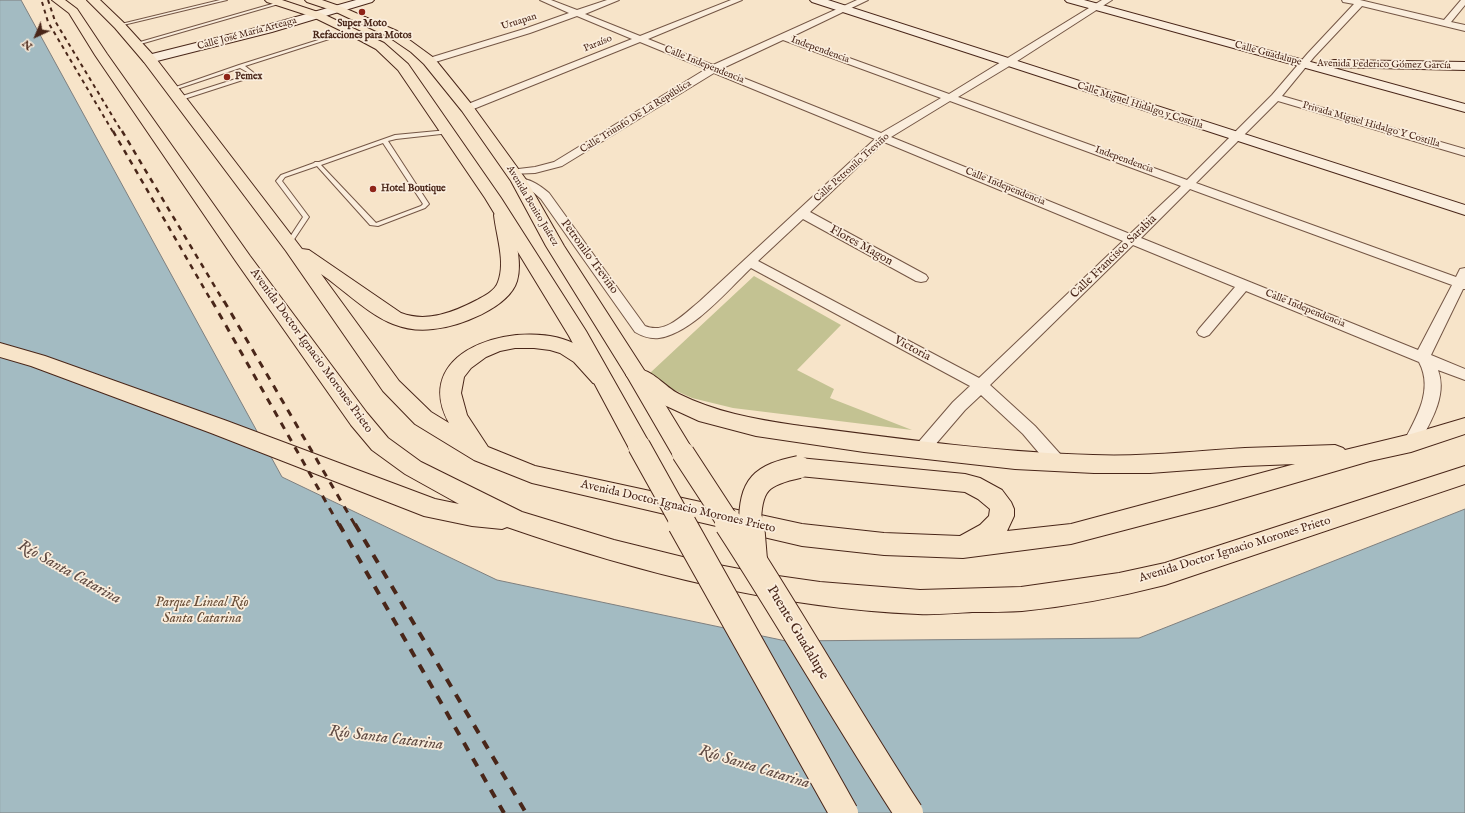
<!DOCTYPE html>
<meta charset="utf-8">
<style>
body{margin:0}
#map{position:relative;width:1465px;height:813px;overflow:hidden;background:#f7e4c9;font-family:"IM FELL English",serif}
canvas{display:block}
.north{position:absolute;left:16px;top:16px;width:40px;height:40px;-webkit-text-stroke:3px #faeddc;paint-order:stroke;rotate:224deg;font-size:11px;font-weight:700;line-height:16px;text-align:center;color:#492619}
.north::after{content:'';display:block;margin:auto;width:14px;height:18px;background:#492619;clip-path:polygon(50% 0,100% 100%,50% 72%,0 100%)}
</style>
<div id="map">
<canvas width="1465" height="813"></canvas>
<div class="north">N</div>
</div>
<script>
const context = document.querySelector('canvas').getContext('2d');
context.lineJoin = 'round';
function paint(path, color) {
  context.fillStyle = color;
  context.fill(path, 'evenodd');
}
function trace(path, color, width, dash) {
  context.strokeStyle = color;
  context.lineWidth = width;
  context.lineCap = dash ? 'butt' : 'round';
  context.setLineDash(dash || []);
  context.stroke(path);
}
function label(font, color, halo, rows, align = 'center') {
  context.font = font + ' "IM FELL English",serif';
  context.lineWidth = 3.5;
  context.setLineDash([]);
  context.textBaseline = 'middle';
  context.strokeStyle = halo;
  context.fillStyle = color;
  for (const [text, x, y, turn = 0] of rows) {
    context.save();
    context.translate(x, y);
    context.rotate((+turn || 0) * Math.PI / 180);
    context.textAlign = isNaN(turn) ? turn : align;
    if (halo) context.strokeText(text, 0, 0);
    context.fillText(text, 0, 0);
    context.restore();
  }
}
paint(new Path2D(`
 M754,276L841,325L797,370L834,389L830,398L912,430L733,408L692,398L659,383L650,373Z`), '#c3c292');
const water = new Path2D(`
 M0,0H21L282,477L497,580L786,641L1139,638L1465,509V813H0Z`);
paint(water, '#a3bbc2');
trace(water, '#7f7f7e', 1);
const lane = new Path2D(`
 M220,0H227L119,26L117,25Z
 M279,2L282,3L137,45L133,44Z
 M350,30L354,31L245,66L254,73L249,78L178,101L175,99L176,98L245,76L249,73L240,68L174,90L170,89L239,65Z
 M448,130L450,131V133L396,139L388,141L429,204L425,208L378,226L370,225L317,166L285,177L282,181L309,217L291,244H287L286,243L303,217L276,181L281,175L314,163L315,162H319L395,135ZM383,143L423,204L421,206L376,223L321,165Z`);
const street = new Path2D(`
 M540,0H551L577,10L607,0H619L585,14L640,36L731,0H742L648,39L713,65L857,0H868L791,37L949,94L1102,0H1112L1011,65L958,97L1187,180L1272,95L1308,53L1354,4L1343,2L1342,0H1360L1444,20L1461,0H1465V5L1451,22L1465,25V31L1362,6L1314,57L1282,96L1465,149V156L1278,101L1196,183L1456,277L1460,269L1465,268V289H1463L1431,355L1465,369V380L1438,370C1448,396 1429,425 1417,447L1411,449L1405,447L1403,443C1416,418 1434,390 1419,362L1246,291L1209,335L1204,337L1199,335L1197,332L1199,329L1235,287L1133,245L990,385L1035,426L1062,456L1065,461L1062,466L1056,468L1050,466L1023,434L981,395L965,410L928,453L922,455L916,453L914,449L916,445L953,402L970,386L751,268C727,291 692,333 659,338C650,339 642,336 635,332L541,199L532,191L515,183L513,181L515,179C527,176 541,186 549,193L645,326C666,335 685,313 700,301L875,139L714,73L562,166L535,173L510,174L508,172L510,170L535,167L554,162L706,69L640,42L471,110H463L462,108L463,106L632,39L577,16L530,33L432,63L429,64L424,61L426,59L524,29L569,13ZM783,40L941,98L881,133L721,69ZM950,101L1181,186L1130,234L891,137ZM884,142L1123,241L979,378L758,261L803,219L916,281L921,282L926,281L928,278L926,275L810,212ZM1190,189L1452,285L1418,350L1141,238Z`);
const secondary = new Path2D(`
 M356,0H374L372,2L272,32L149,63L144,62L143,59L144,56L264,26Z
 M810,0H828L1465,205V215L812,2Z
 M1065,0H1084L1329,67L1327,64L1329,61L1334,60L1465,62V70L1330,67L1465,104V112L1067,2Z`);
const primary = new Path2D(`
 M265,0H282L321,13L384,43L408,64L501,198L586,331L651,446L647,452L639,455L631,452L569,336L485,198L398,70L376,49L348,34L313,17L267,2Z
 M305,0H322L342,7L397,31L434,58L472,105L527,181L564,246L644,370L691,447L695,453L691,459L683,462L675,459L628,378L546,246L511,181L462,111L424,64L411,52L389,37L334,11L307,2Z`);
const highway = new Path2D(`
 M52,0H65L77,9L107,54L250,256L367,413L388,438L421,462L522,512L614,540L703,562L771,575L820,582L920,590L1021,587L1119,573L1165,563L1465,466V484L1165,585C1118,597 1071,606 1022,611C1006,612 989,612 972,612C954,613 936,615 918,614C777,608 640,573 507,527L502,529L472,526L424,516L211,433L31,366L0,357V343L45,356L227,421L435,499L459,504L405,474L372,450L351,425L235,260L95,55L69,13Z
 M87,0H100L123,22L154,56L302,249L309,250L401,313C427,323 454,312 477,300C484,296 495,291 498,282C506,262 496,235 494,215L496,211L502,210L508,211L510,215C514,235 523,261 517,281C509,308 458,327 433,329C420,331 406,329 393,324C369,315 343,289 321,274L399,381L431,412L449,423C407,346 528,316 579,346C592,353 604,366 612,378L609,383L601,385L593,383L574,362L560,353L550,350L534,348H515L500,351L486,357L471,368L464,377L461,393L467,415L488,447L535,466L802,524L884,533L960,536L980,525L989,516L990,509L978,499L965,492L799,476L791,473L787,467L791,461L799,458L965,474L980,478L1002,490L1011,502L1014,509V516L1007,531L1071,524L1295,464L1244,466L1150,473H1094L1015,469L864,452L756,436L699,421L662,404L630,380L626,375L630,370C649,364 663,386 679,394C715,412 754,419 794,425C893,438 993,452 1093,455C1144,457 1194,451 1245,448C1275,447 1305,446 1335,445L1343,448L1345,450L1411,434L1465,418V434L1411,452L1370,461L1216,506L1071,544L963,558L884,555L802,546L532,483L474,460L415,424L383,391L286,251L144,62L115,28Z`);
trace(lane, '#745645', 2);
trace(street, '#745645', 2);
trace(secondary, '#492619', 2);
trace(primary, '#492619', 2);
trace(highway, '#492619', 2);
paint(lane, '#faeddc');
paint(street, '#faeddc');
paint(secondary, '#faeddc');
paint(primary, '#f7e4c9');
paint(highway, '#f7e4c9');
trace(new Path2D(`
 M48,0L55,21L122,132
 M42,2L48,22L113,132`), '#492619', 2, [4, 4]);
trace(new Path2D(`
 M113,131L212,302
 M122,131L224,302`), '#492619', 2.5, [5.5, 5.5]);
trace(new Path2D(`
 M212,301L339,525
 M224,301L355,525`), '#492619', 3, [7, 7]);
trace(new Path2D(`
 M339,524L504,813
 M355,524L526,813`), '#492619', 4, [9, 9]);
const primaryBridgeFar1 = new Path2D(`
 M639,446L683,525
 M683,453L730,525`);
const primaryBridge = new Path2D(`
 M682,524L844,813
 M729,524C791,619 847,718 909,813`);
const highwayBridgeFar1 = new Path2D(`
 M750,525C750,484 761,475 799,467`);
const highwayBridge = new Path2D(`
 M750,524L753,560`);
trace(primaryBridgeFar1, '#492619', 24, []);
trace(primaryBridge, '#492619', 30, []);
trace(highwayBridgeFar1, '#492619', 24, []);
trace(highwayBridge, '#492619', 30, []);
trace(primaryBridgeFar1, '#f7e4c9', 22);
trace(primaryBridge, '#f7e4c9', 28);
trace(highwayBridgeFar1, '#f7e4c9', 22);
trace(highwayBridge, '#f7e4c9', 28);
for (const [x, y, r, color] of [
 [362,12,4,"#8f2418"],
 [227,77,4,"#8f2418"],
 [373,189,4,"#8f2418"]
]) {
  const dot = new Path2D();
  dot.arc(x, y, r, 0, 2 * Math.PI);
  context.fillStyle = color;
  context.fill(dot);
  trace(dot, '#faeddc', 1.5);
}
label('10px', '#492619', '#faeddc', [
 ["Uruapan",519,22,-18],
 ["Calle José María Arteaga",247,34,-15],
 ["Paraíso",598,44,-22],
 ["Independencia",820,50,20],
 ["Calle Guadalupe",1268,54,15],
 ["Calle Independencia",704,65,22],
 ["Avenida Federico Gómez García",1384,65,1],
 ["Calle Miguel Hidalgo y Costilla",1140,106,18],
 ["Calle Triunfo De La República",636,117,-32],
 ["Privada Miguel Hidalgo Y Costilla",1371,125,16],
 ["Independencia",1124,160,20],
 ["Calle Petronilo Treviño",852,168,-42],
 ["Calle Independencia",1005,187,22],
 ["Avenida Benito Juárez",532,206,59],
 ["Calle Independencia",1305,309,22]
]);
label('bold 10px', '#492619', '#faeddc', [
 ["Super Moto",362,24,"center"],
 ["Refacciones para Motos",362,36,"center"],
 ["Pemex",235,77],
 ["Hotel Boutique",381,189]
], 'left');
label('12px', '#492619', '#faeddc', [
 ["Flores Magon",861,246,29],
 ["Petronilo Treviño",589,257,54],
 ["Calle Francisco Sarabia",1114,257,-44],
 ["Victoria",912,349,28],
 ["Avenida Doctor Ignacio Morones Prieto",311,351,54],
 ["Avenida Doctor Ignacio Morones Prieto",678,507,13],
 ["Avenida Doctor Ignacio Morones Prieto",1235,550,-17]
]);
label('italic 14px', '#684d37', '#faeddc', [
 ["Parque Lineal Río",202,603],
 ["Santa Catarina",202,619]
]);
label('14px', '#492619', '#faeddc', [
 ["Puente Guadalupe",797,633,59]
]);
label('italic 16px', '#604b43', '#faeddc', [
 ["Río Santa Catarina",69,573,29],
 ["Río Santa Catarina",386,739,7],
 ["Río Santa Catarina",754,768,17]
]);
</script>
